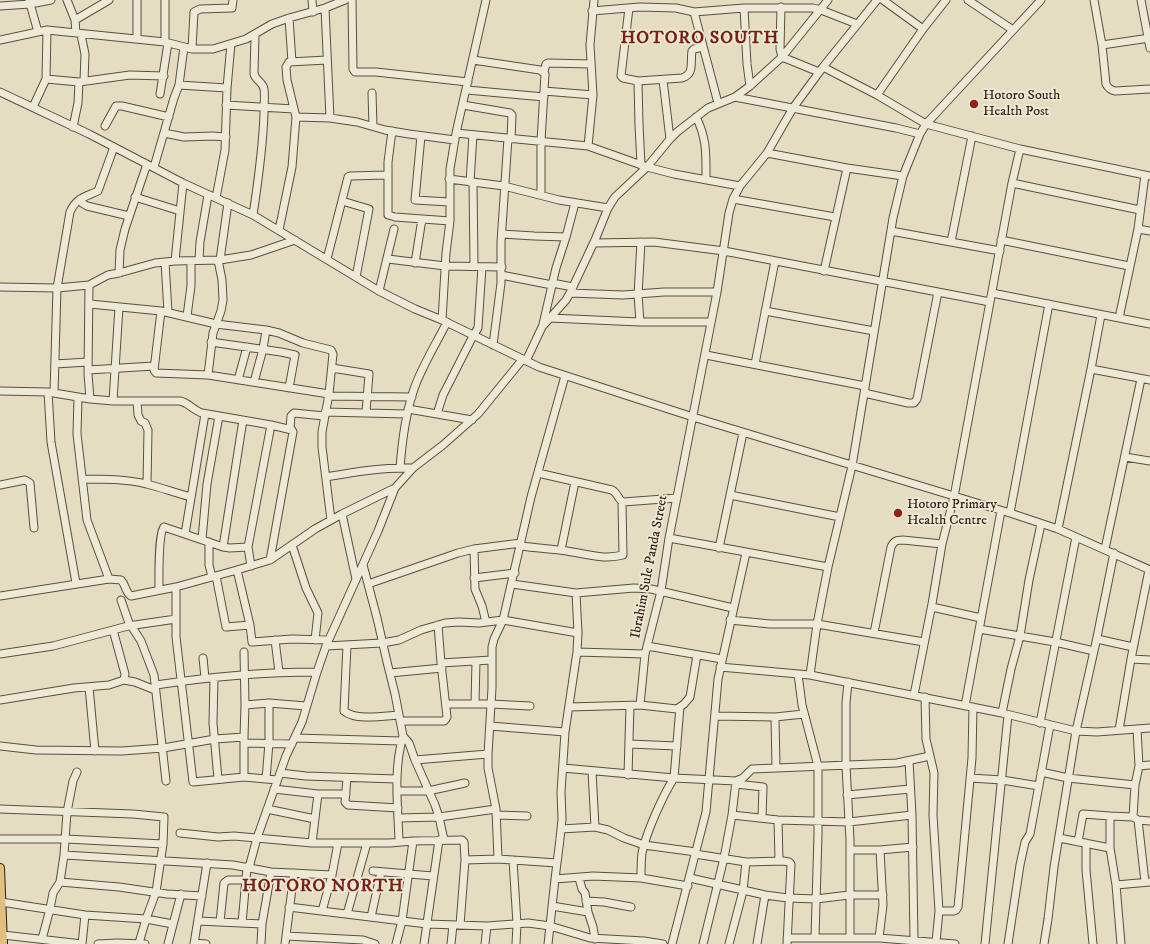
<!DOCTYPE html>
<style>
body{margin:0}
canvas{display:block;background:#e4ddc2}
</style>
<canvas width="1150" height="944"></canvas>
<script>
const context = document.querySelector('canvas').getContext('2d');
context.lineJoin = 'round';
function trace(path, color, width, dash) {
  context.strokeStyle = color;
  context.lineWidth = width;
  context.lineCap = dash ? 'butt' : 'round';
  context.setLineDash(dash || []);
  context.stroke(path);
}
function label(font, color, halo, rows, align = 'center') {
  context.font = font + ' "IM FELL DW Pica",serif';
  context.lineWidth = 3.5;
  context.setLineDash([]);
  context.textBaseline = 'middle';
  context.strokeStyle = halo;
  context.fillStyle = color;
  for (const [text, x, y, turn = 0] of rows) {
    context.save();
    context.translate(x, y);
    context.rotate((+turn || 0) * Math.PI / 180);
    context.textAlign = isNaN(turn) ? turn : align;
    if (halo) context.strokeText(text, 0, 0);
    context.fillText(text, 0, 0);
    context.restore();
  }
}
const minor = new Path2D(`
 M29,0L38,32
 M67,0L75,20L76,33
 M137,0V39
 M165,0V42
 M312,0L313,12
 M352,0L353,69L355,72H376L468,82
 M883,0L923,29
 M968,0L1013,30
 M1094,0L1102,45L1106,84C1108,88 1110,90 1115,91L1150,89
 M1141,0L1150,48
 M0,6L30,4L51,0
 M781,7L780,49L782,57L819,72
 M629,8L621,76L623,78L638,81L682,78C695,74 690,62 692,51L694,49L703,47
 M744,8L747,64L750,86
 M592,11L640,7L676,8L694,12L744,8H813L821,10L857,24
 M694,12L718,103
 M289,18L292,62
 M75,20L109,0
 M81,35L85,54L84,81
 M0,40L47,30L165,42L192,49H213L246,39L272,24L289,18L325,8L345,0
 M1102,45L1150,38
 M192,49L194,12L200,9L232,8L233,0
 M473,60L540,70L545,74L541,141V195
 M823,67L877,95L926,124L1020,149L1150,176
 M544,72L546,64L548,63L591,64
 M46,79L79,82L130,75L164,76
 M663,80L670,139
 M638,81L639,125L641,165
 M179,85L227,88
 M467,90L544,97
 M544,91L593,95
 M0,92L89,134L183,183L253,215L379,291L415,309L442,320L539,367L693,417L1010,513L1058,529L1150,570
 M372,93L373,126
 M160,94L168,43
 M877,95L923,29L946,0
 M735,97L896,128L920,134
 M226,105L294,109
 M463,105L510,113L512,115L511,139
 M33,107L46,79L47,30
 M296,117L330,118L325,8
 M696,117C707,138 706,155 706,179
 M330,118L357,122L385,130L409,134L455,140
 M105,126L116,106H122L169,117
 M73,127L78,103L79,82
 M392,131L388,162V215L395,217L450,221
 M164,133L184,137L213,136L226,137
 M456,133L588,146L647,167L674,174L740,186
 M421,136L415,200L449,202
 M588,146L593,95L590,45L594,0
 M767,153L847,168L903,176
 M154,167L174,98L179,85L184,47
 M449,179L504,186L559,200L608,208
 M470,182L473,135
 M473,182L474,266
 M1012,183L1140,210
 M135,197L180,211
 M216,198L225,150L227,88L231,44
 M80,199L82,203L87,206L129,216
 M733,199L835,217
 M342,201L369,209L356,277
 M253,215C258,182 263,147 264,113C264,105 265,96 264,89C263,82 256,81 254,74L255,35
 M1138,229L1150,231
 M279,230L292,167L296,117L287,80L286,67L289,62L327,60
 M891,231L1000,251
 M502,234L534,236L566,237
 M1001,240L1129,266
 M951,242L972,136
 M594,243L654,242L724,251L990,302
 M327,259L348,177L350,176L387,175
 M388,259L445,266L502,267
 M199,260L200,242L208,195
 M220,260L228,203
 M175,261L183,183
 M165,262L168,312
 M415,263L422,219
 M824,271L847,168
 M119,273L120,250L125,229L147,164
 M501,275L552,285
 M552,283L573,287
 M89,285L88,374L90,399
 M0,287L57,288L89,285L108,275L119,273L155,263L175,261L220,260L251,255L295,240
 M379,291L394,229
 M570,293L623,295L664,292H717
 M992,293L1150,324
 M90,304L161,311L216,324L266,330L279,333L303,343L331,350L333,354L329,394L322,432V447L331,520
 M161,311L154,370L156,373L208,375L329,394
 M765,311L874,331
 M187,316L191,286V261
 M550,318L640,322H711
 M1119,318L1138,229L1145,175
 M442,320L446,253L450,221V169L456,133L486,0
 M640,322L638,295L641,242
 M543,324L556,268L566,237L575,203
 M211,342L281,352L295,355L289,388
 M493,345L501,283V242L508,138
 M706,355L865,386
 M526,361L542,327L566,300L570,293L595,240L608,208L615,197L647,167L670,139L677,132L708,108L735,97L750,86L782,57L828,0
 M55,364L88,362
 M755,364L775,261
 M332,368L369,374L366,412
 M1091,369L1150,380
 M88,370L154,366
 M208,375L213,333L221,311L223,300L222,280L218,260
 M238,380L247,347
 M254,382L263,349L266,330
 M0,391L48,392L90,399L113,401H180C189,403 193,410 202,413L271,425L292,430L293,432L270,560
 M48,392L51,442L76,583
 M54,393L57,288L70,212C76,198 85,197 98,191L114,147
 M864,393L908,403H914L917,399L938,292
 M328,396L412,397
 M78,397L77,434L87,520L109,579
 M113,401L119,307
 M137,401L138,415L141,421L145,423L148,430L147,484
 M408,409L472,420
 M325,412L407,414
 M437,414L443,395L473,336L478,328L482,267
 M290,429L291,416L294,413L324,416
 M1125,457L1150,461
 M400,468C402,441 405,415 414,389C422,366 436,344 447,322
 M538,473L612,490C618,493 618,500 623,502L677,498
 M326,477C355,472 384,467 413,468
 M82,479C104,479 126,479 147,484C162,488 176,493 191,497
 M0,485L25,480L30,483L34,528
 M730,495L840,517
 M1010,513L1049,304
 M342,514L356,579
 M1058,529L1091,369L1101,315
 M185,534L205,414
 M669,538L828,567
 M202,539L207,484L219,416
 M209,542V565L212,577
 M292,545L306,588L318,613L315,640
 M521,546C536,548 552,549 567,551C586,554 604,560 623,555L622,502
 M223,547L243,420
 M248,547L271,425
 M719,548L743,433
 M474,549L475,589L482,606L486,622
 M1105,549L1141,379
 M561,550L575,482
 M363,565L377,618L387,662L395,694L403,736L409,743L415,760L435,805L439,817L444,840
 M237,570L250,625L252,642L292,639L328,640
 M216,576L226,627L250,625
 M474,578L515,573
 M368,584L458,553L474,549L521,543
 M512,584L576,593L634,588L651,589L733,608
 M176,587V637L193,782L244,777L277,780
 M159,590C159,578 158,534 164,527L223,547L230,548L248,547L251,566
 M0,596L109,579L121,580C126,585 125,592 131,596L176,587L237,570L270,560L315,529L342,514L395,488L413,468L443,445L478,414L522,360
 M121,600L130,626L132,627L141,641L154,675L166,781
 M932,607L981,618
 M730,620L770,624H817L924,642
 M979,629L1055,642L1094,651
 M113,630L125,674L124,680
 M874,633L891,547C894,541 896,540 903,540L942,544
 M1097,639L1133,647
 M275,640L279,672
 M347,645L344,711C356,721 384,716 399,715
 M326,646L382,643L399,640L421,630L445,623L459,622L479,623L503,620L578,633
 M647,646L722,659
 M244,652L245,705L269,703L306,706
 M577,652L645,654
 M0,654L53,646L128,626L176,619
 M203,658L205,678
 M1131,659L1150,660
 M441,663L491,660
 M720,667L810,675L1002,713L1076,731L1097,732L1150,728
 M390,673L442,668
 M798,674L802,705L818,766V834L815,938
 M810,675L817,624L828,567L852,466L893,218L903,176L920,134L926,124L1041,0
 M214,678L213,723L218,779
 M848,682L846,703V766L850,840V938
 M156,685C209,677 263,672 317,672
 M89,687L95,751
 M914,695L932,604L942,544L954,497L1012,183L1020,149
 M925,697L926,739L934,773L933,815L939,911L936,942
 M0,700L74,688L109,685L124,680L135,682L155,690
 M446,704H491L530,706
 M475,704L476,661
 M640,705L645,654L661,591L669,538L717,292L729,213L733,199L740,186L767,153L793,108L823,67L877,0
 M965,706L1001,511
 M569,707L640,705L677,709L684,704L690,697L697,655
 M1002,713L1011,669L1020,636L1029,580L1041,524
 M715,716L775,717L804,714
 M775,717L776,768
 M400,721H444L446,719L447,717L441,663L438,625
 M1040,723L1076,537
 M490,726L565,732
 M1119,730L1131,659L1149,570
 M295,738L401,741
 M244,743L292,744
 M629,744L677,746
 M0,746L36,750L122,751L163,748L215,739L244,737
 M415,760L488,754
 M909,761L912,815L914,940
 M1139,766L1150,765
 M563,768L674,778L680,707
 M592,771L595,827
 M1041,772L1068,778L1135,785
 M280,773L306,776L396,779
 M628,775L630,706
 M244,777V737L245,705
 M347,778L345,802L348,805L398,808
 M970,778L1002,780L1039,786
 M266,779L269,743V703
 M736,784L763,787L762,818
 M274,789L318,794H346
 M397,791H428L465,783
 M847,795L910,789
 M0,809L133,814L164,817L163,844L156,892L146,919L139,943
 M267,809L315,819
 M496,815L527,816
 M732,815L778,820L849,822L912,815
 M1110,816L1133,817L1138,820L1150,821
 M1133,817L1135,785L1139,766L1137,729
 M398,818L439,817L496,809
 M778,820L779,861
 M1138,820L1145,882
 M561,829L595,827L608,830L624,838L644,845L696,852
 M180,833L218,837L234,836L312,843H390L413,841L462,840L464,842L465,860L460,925
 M1059,838L1110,848
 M0,839H66L163,844
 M399,842C398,806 393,771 403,736
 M1078,842L1083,814L1110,816V848L1116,885L1121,944
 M312,843L318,794
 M1086,843V870L1093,944
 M850,850H880L913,847
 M695,854L746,862L783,861L789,862L791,864L787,944
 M64,855L233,865L271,872L332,875
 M498,859L496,809L488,768V754L492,688V647L494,639L503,620L531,497L565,376
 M465,860L498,859L557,863
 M513,860L517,924L516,944
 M373,871L433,876
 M579,878L582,889L585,893L588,912L593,927L595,939
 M641,878L688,886
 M690,878L765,895L788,898L816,899L849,895H883
 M555,879L593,876L641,878C641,870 641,861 642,853C646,833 663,795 674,778L736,781L743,778L752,769L897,763L930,756
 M60,882L119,887L167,894L202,896
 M1116,885L1150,882
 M586,901L604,902L631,907
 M1,902L85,915L146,919L173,924
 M552,906L588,912
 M289,907L427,924L487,926L528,923L550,926L590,938L644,941L663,944
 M322,911L332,875L338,843
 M939,911H954L956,910L958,907L972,758L973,707
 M347,914L367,843
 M371,917L381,872
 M198,921L262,924
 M220,922L224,883L228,880H246
 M242,923L247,868L250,864L257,838L286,756L302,722L317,672L326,646L378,531L395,488
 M3,935L82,944
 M286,936L363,940L375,944
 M787,938H879L955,944
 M879,938L883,905L880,850
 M42,939L50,909L53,893L60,882L64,855L67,812L73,781L77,772
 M194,943L206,944
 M82,944L85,915
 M98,944L117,943L145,944
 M168,944L181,894
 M194,944L207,863
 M261,944L262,924L271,872
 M285,944L294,873
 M396,944L402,921L413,841
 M424,944L439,840
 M451,944L453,925
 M485,944L487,926
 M548,944L555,879L560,839L562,819L561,792L565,732L577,652L578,633L576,593
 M672,944L706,812L718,679L746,553
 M703,944L724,858L732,815L736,781
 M729,944L743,891L746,862
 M757,944L765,895
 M985,944L1008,715
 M1008,944L1020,865L1025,842L1030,834L1050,725
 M1044,944L1048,919L1054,867L1076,731L1096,642L1114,553`);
const major = new Path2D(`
 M0,868L3,944`);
trace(minor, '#5e4d3d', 9);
trace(major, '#321d11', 10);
trace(minor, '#ede9d7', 7);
trace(major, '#e2be81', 8);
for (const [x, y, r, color] of [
 [974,104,5,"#8f2418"],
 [898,513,5,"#8f2418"]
]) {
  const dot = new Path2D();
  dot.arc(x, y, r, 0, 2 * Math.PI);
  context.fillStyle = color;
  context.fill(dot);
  trace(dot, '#ede9d7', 1.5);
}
label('14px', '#321d11', '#ede9d7', [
 ["Hotoro South",983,96],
 ["Health Post",983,112],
 ["Hotoro Primary",907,505],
 ["Health Centre",907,521]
], 'left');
label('14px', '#321d11', '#ede9d7', [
 ["Ibrahim Sule Panda Street",650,567,-79]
]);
context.letterSpacing = '1px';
label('bold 18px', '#7a1f14', '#ede9d7', [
 ["HOTORO SOUTH",700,39],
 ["HOTORO NORTH",323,887]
]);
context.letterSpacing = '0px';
</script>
